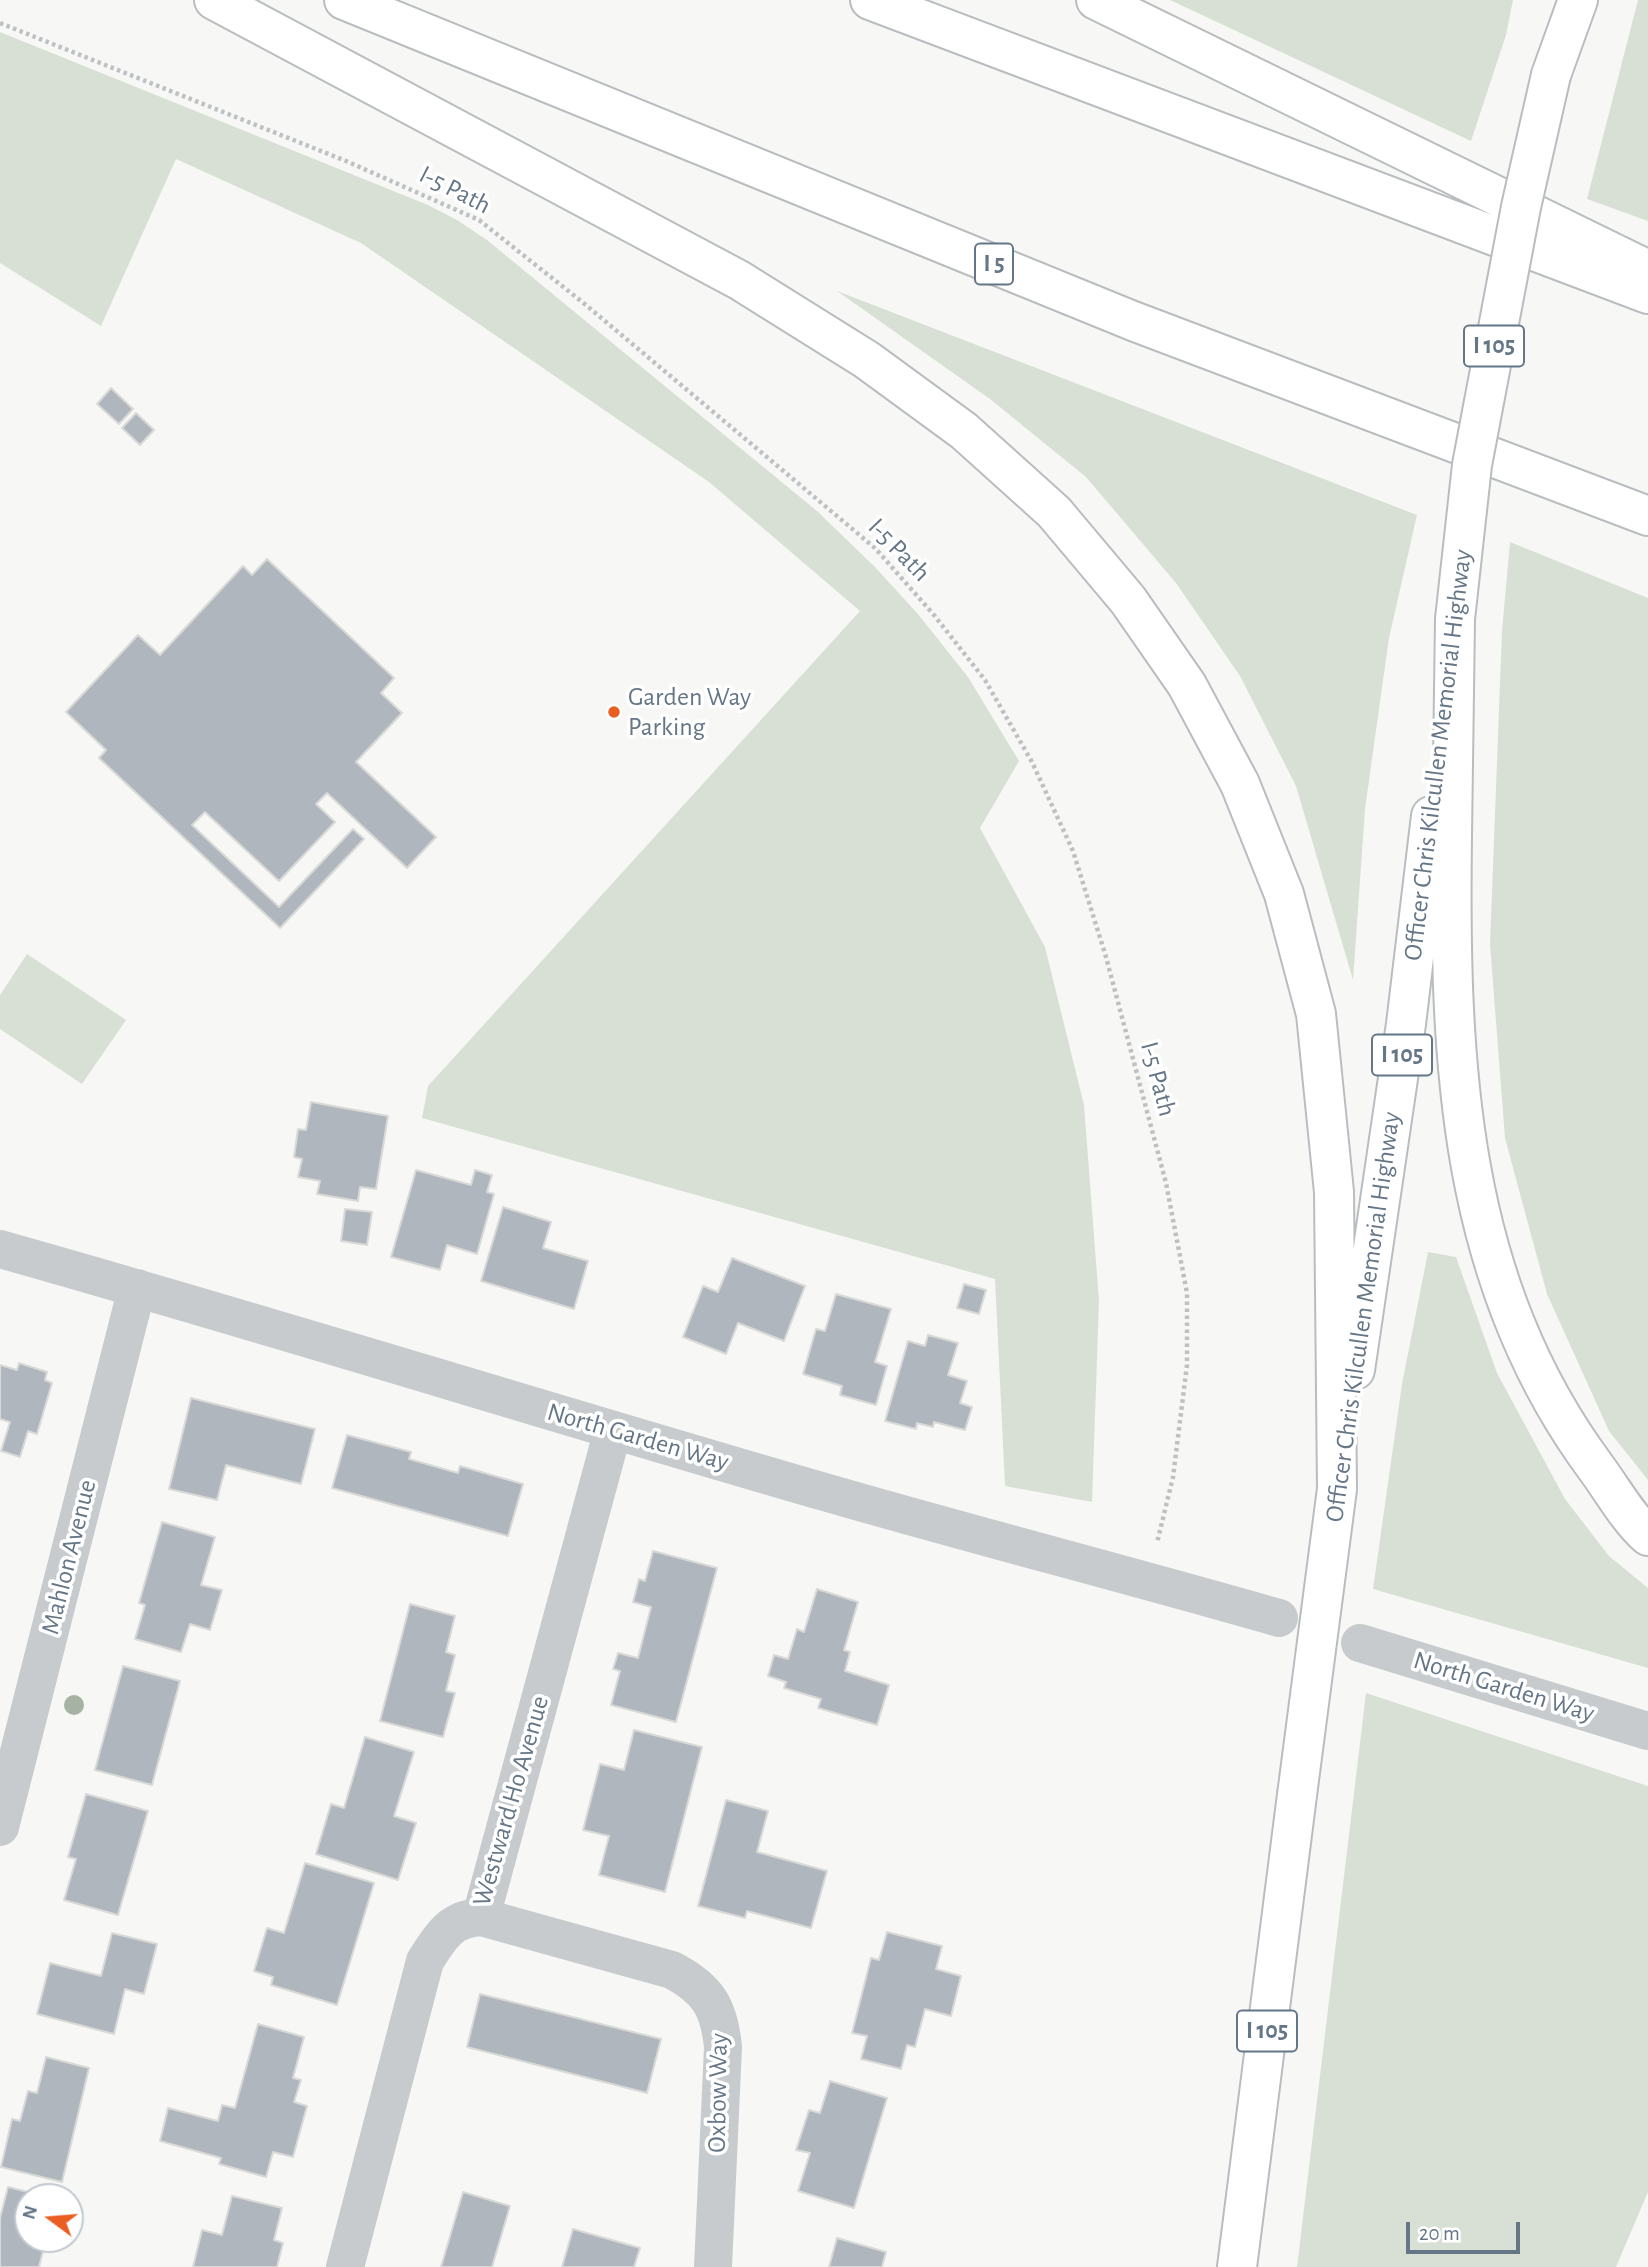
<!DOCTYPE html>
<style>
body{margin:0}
#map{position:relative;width:1648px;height:2267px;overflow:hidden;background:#f7f8f5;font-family:"Alegreya Sans",sans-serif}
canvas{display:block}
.north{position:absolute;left:14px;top:2183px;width:70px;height:70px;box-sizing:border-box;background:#fff;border:2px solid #c1c8cf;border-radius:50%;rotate:286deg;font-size:19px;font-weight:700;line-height:28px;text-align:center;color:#657687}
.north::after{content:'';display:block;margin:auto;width:24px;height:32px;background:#ea5e22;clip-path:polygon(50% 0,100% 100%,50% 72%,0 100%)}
.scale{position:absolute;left:1406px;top:2222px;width:114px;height:32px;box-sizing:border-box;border:4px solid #657687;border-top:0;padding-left:9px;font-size:21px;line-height:24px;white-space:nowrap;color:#657687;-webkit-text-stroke:5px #fff;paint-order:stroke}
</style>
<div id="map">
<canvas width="1648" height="2267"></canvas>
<div class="north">N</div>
<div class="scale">20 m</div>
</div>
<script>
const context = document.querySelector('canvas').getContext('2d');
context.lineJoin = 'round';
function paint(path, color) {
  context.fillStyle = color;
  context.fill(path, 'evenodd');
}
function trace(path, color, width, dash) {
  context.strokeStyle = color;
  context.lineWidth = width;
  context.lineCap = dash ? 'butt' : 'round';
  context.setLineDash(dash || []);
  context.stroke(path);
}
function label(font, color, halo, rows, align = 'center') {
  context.font = font + ' "Alegreya Sans",sans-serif';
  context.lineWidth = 7;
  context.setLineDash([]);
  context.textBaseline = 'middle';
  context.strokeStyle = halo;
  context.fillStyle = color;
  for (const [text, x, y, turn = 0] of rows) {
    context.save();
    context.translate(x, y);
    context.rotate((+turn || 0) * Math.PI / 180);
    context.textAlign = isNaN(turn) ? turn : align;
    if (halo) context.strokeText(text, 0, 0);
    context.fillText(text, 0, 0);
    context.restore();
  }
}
paint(new Path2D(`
 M1170,0H1513L1506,35L1471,141Z
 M1638,0H1648V221L1587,199Z
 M0,32L428,205L457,220L487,240L817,511L875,567L918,614L968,677L1019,761L980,828L1045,947L1084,1105L1099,1301L1092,1502L1005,1486L995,1279L422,1118L428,1086L860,611L709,482L361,243L176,159L101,326L0,263Z
 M837,291L1417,515L1389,638L1365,809L1353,980L1296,786L1240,676L1176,583L1086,477L990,399Z
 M1510,542L1648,598V1480L1609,1431L1547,1294L1505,1138L1490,944L1502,631Z
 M27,954L126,1020L82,1084L0,1029V995Z
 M1428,1252L1456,1257L1497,1373L1565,1499L1609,1556L1648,1588V1668L1373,1589L1402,1384Z
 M1366,1693L1648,1786V2192L1616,2267H1297Z`), '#d8e0d5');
const building = new Path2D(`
 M111,388L133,409L119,424L97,404Z
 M136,413L154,430L140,445L122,428Z
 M267,559L394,678L381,693L402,713L356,762L436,837L407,868L327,793L316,804L335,822L279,881L205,812L192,825L279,907L353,829L364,839L280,928L99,758L106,750L66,712L138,635L160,655L243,566L252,575Z
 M311,1102L388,1116L376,1189L360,1187L358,1201L317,1194L320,1181L298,1177L302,1159L294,1157L298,1129L306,1130Z
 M416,1170L471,1185L475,1170L492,1175L487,1192L494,1194L477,1254L447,1245L440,1270L391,1257Z
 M503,1207L551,1222L543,1248L588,1261L574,1309L481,1281Z
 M345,1209L372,1212L367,1245L341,1241Z
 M732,1258L805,1286L784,1341L738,1323L726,1354L683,1337L703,1286L718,1292Z
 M964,1284L986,1290L979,1314L957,1308Z
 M836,1294L891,1309L875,1362L887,1366L876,1405L840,1395L842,1386L803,1374L816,1329L825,1331Z
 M928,1335L958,1343L948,1375L967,1381L960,1403L972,1407L965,1430L934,1422L933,1427L917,1423L916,1429L885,1421L908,1341L925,1346Z
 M19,1363L47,1372L45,1380L52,1383L37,1434L28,1431L20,1457L1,1451L10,1422L0,1419V1365L17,1370Z
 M191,1398L315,1429L301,1484L226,1465L217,1500L169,1489Z
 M347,1435L411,1452L409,1459L458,1473L460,1466L523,1484L508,1536L332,1488Z
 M162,1522L215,1537L201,1585L222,1590L210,1630L190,1624L181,1652L135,1639L145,1605L139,1603Z
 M653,1551L717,1568L676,1722L611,1705L620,1671L613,1669L618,1653L638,1658L651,1607L633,1602L639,1579L645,1581Z
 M817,1589L858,1602L844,1650L850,1652L845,1671L889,1685L877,1725L818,1708L821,1699L784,1688L786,1682L768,1676L774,1655L788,1659L797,1629L804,1632Z
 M410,1604L455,1616L446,1652L455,1655L446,1691L455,1693L443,1737L380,1721Z
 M123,1666L180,1681L152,1785L95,1770Z
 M634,1730L702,1747L665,1892L599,1875L609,1836L583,1830L600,1764L624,1770Z
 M365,1737L414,1752L394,1816L416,1823L398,1880L316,1854L331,1804L344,1808Z
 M86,1794L148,1811L118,1915L64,1900L76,1859L68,1857Z
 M726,1800L768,1811L757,1852L827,1871L811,1928L747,1911L745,1918L698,1906Z
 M305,1863L374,1883L337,2005L271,1985L273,1977L254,1971L267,1928L284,1933Z
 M887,1932L942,1946L936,1969L961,1976L951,2016L925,2009L915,2047L907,2045L901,2069L861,2059L867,2036L852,2033L871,1958L879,1960Z
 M112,1933L157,1944L144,1994L125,1989L114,2034L37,2014L50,1963L101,1976Z
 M480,1994L661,2039L647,2093L467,2047Z
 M258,2024L304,2037L293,2078L301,2080L294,2102L307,2106L293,2157L273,2152L266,2177L219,2164L221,2158L160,2141L168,2108L218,2121L222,2105L235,2108Z
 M46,2057L89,2068L62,2182L1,2167L12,2119L20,2121L28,2091L37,2093Z
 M830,2081L887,2098L854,2208L798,2191L810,2153L796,2150L809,2110L820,2113Z
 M8,2187L48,2197H28V2239H46L39,2267H0V2218Z
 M463,2192L510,2206L492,2267H441Z
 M232,2196L282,2208L274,2240L283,2243L277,2267H193L202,2230L222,2235Z
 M573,2229L640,2248L634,2267H562Z
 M837,2238L886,2252L882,2267H829Z`);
paint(building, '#afb6bd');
trace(building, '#d9d9d7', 2);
const highway = new Path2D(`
 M214,0L739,280L867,360L964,431L1054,512L1128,600L1187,685L1240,784L1284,894L1316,1014L1334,1192L1337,1489
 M344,0L1133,321L1648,516
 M870,0L1648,294
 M1096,0L1648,270
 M1551,75L1578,0
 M1455,619C1454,692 1453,764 1452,836C1449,1060 1457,1282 1597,1469C1613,1491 1628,1518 1648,1536
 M1355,1370L1406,1024L1431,816
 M1237,2267L1297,1795`);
trace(highway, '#b9bdc0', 42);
trace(new Path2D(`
 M0,23L346,161L479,220L586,305L875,548L934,615L985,680L1032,762L1073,851L1106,957L1166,1183L1187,1293V1365L1173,1477L1157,1543`), '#bec1c3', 4.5, [3.5, 3.5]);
trace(new Path2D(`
 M0,1249C277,1327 551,1413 828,1493C977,1536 1129,1575 1279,1618
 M1360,1643L1648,1731
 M0,1827L137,1288
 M481,1917L672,1970C708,1989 719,2007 723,2047L713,2267
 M345,2267L425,1961C440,1937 451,1918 481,1917L613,1430`), '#c7cbce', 38);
trace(highway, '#fff', 38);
const highwayBridge = new Path2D(`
 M1455,619L1472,465L1521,207L1551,75
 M1297,1795L1337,1489`);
trace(highwayBridge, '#b9bdc0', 42, []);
trace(highwayBridge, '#fff', 38);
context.fillStyle = '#a6b2a4';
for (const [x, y] of [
 [74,1705]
]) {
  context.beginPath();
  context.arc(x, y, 10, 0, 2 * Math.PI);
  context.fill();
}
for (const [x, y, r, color] of [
 [614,712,7,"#ea5e22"]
]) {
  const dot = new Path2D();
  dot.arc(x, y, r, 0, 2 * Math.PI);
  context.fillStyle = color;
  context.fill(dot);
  trace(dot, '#fff', 2.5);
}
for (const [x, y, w] of [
 [994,264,38],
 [1494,346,60],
 [1402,1055,60],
 [1267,2031,60]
]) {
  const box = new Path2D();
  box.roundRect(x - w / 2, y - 20.5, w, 41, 5);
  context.fillStyle = '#fff';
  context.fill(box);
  trace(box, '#657687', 2);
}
label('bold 24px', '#657687', null, [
 ["I 5",994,264],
 ["I 105",1494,346],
 ["I 105",1402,1055],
 ["I 105",1267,2031]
]);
label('26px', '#657687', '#fff', [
 ["I-5 Path",455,190,27],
 ["I-5 Path",899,550,46],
 ["Officer Chris Kilcullen Memorial Highway",1438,755,-83],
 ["I-5 Path",1158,1079,75],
 ["Officer Chris Kilcullen Memorial Highway",1363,1317,-82],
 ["North Garden Way",638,1437,16],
 ["Mahlon Avenue",69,1557,-76],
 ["North Garden Way",1504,1687,17],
 ["Westward Ho Avenue",511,1801,-74],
 ["Oxbow Way",718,2093,-89]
]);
label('26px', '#657687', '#fff', [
 ["Garden Way",628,697],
 ["Parking",628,727]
], 'left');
</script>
